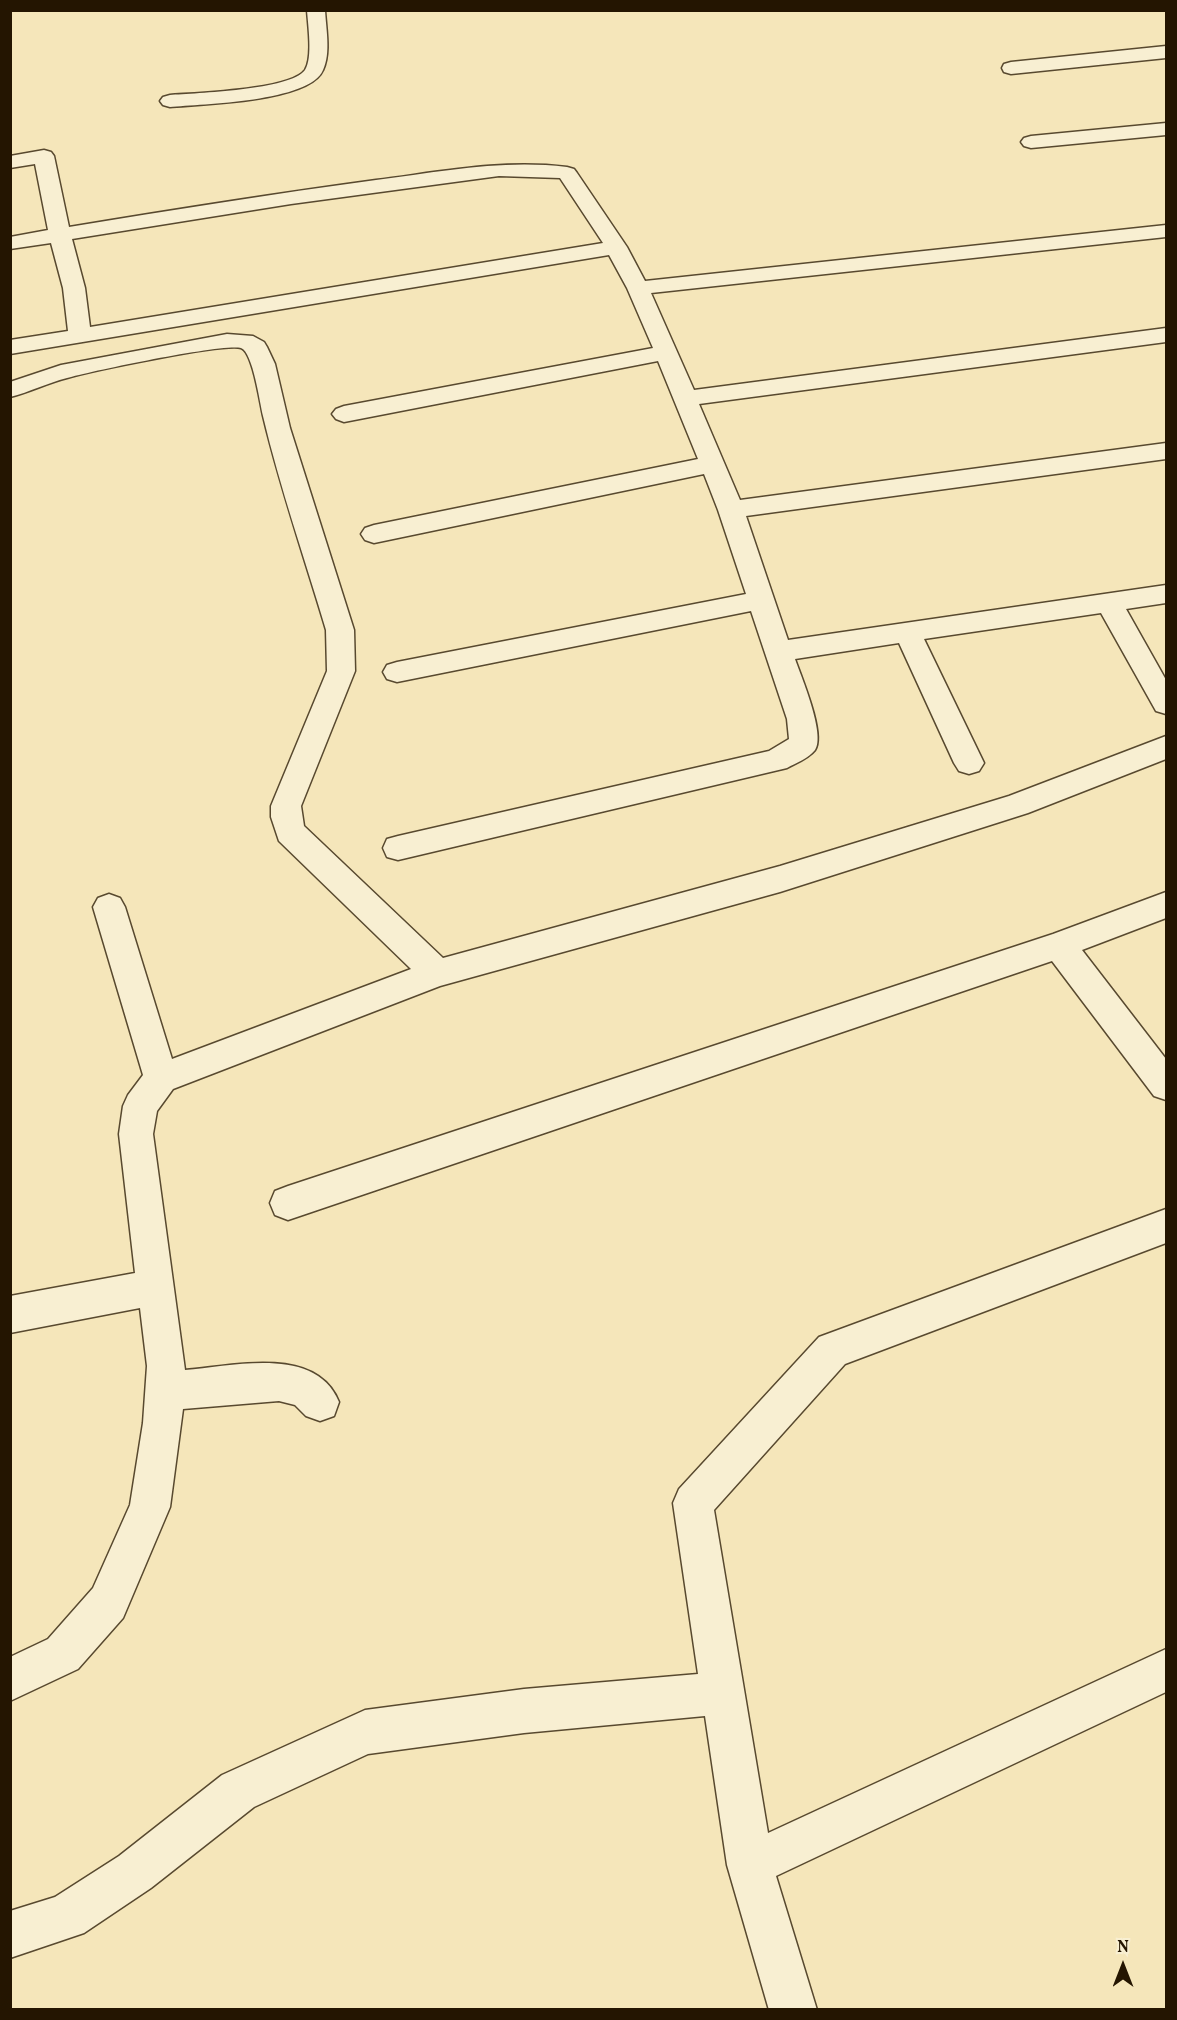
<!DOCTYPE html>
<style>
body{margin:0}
#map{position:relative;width:1177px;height:2020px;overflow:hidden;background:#f5e6ba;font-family:Vollkorn,serif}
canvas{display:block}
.frame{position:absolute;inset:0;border:12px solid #241501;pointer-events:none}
.north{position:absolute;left:1093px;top:1936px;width:60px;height:60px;-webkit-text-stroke:4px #f8efd2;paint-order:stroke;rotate:0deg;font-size:16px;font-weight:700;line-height:24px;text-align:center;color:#241501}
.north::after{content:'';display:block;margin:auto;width:21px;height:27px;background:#241501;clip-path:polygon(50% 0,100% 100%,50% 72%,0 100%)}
</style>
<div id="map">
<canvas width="1177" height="2020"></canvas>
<div class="frame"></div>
<div class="north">N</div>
</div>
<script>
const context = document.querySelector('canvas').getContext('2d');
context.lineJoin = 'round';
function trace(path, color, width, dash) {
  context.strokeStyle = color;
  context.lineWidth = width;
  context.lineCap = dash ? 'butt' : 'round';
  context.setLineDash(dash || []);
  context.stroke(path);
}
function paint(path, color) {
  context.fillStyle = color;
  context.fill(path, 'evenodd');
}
const minor = new Path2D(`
 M307,10H325C326,29 331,53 323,70C310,102 202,104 170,107L163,105L160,101L163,97L170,95C195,93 291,90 305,70C313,58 308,25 307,10Z
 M1166,46V58L1011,74L1004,72L1002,68L1004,64L1011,62Z
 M1166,123V135L1031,148L1024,146L1021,142L1024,138L1031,136Z
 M44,150L51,152L54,156L69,227C171,210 273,194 376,180C440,172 502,159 567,167L574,169L577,173L627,247L645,281L1166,225V237L651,293L694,390L1166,328V342L699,404L740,500L1166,443V459L746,516L788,640L1166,585V603L1126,609L1166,680V714L1156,711L1101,613L924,639L984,763L979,771L969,774L959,771L954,763L899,643L795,659C801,676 826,735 815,750C809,758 796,763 787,768L398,860L387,857L383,848L387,839L398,836L769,751L789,739L787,719L751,611L397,682L387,679L383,672L387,665L397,662L746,594L718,510L704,474L374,543L365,540L361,534L365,528L374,525L698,459L658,361L344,422L336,419L332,414L336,409L344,406L653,348L627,288L609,255L10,354V340L68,331L63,288L51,243L10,249V237L48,230L35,164L10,168V156ZM499,176L560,178L603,243L90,327L85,288L72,239L291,204Z
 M227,334L253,336L264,342L267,347L275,364L290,428L354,630L355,671L301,806L304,826L443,958L780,866L1009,796L1166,736V759L1028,813L780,892L440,986L173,1089L157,1111L153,1134L185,1370C234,1366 316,1345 339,1402L334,1416L320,1421L306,1416L295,1405L279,1401L183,1409L170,1507L123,1618L78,1669L10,1701V1657L48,1639L93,1588L130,1505L143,1423L147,1366L140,1308L10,1333V1296L135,1273L119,1134L123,1106L128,1095L143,1075L93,907L98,898L109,894L120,898L125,907L172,1059L411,969L279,841L271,817V806L327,671L326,630C305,559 280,488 263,416C260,404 253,352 241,348C224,343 91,371 67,378C47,383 30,392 10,397V382L61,365Z
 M1166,892V918L1082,950L1166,1059V1100L1154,1096L1052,961L288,1220L275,1215L270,1203L275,1191L288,1186L1053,934Z
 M1166,1209V1243L845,1364L714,1510L768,1833L1166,1649V1692L776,1876L817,2010H769L727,1865L705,1716L524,1733L368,1754L254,1807L151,1888L84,1933L10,1958V1911L55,1897L119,1856L222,1775L365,1710L524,1689L698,1674L673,1503L679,1489L819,1337Z`);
trace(minor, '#58492f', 3);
paint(minor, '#f8efd2');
</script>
